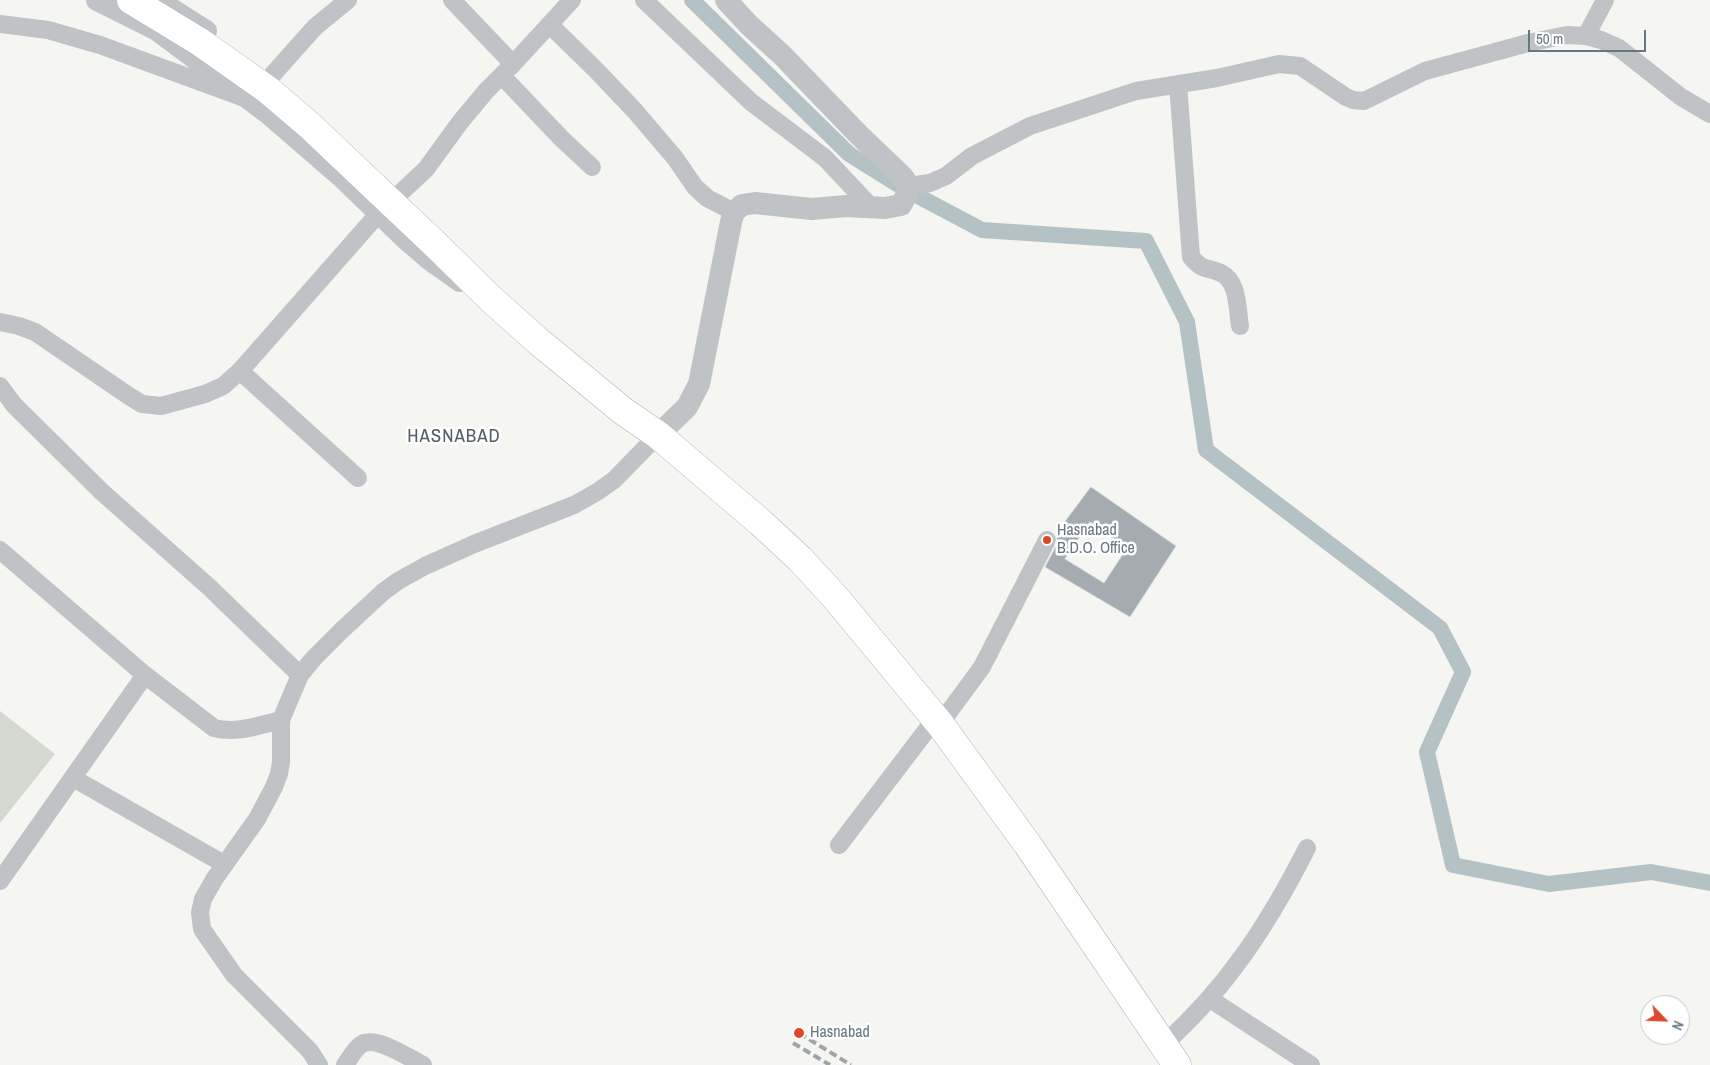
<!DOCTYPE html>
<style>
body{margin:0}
#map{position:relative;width:1710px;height:1065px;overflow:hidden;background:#f5f5f2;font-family:"Archivo Narrow",sans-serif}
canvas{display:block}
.north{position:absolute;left:1640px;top:995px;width:50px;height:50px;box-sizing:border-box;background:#fff;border:1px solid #c2c9cd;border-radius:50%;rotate:114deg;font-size:14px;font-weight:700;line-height:20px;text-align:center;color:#667782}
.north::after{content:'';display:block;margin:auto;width:18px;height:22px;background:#db492c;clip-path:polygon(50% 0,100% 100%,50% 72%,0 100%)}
.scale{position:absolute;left:1528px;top:30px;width:118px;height:22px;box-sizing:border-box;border:2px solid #667782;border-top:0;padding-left:6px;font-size:15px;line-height:18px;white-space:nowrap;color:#667782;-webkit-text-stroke:4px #fff;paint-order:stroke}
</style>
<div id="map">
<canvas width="1710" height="1065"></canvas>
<div class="north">N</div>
<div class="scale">50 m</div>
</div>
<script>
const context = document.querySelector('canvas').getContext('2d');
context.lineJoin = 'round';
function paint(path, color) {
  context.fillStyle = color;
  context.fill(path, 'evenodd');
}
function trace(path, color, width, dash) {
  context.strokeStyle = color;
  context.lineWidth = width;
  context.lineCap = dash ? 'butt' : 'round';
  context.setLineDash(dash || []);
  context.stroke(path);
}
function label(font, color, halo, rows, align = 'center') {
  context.font = font + ' "Archivo Narrow",sans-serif';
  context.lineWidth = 5;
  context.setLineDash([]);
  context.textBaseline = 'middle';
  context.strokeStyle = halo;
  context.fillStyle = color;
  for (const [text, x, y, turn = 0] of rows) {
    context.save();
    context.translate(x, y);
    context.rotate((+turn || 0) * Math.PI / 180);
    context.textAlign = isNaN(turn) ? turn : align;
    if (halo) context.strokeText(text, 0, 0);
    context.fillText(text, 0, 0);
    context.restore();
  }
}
paint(new Path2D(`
 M0,711L55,754L0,823Z`), '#d5dad1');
trace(new Path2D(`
 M692,0L849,154L897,184
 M916,195L982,230L1146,241L1187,322L1206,450L1440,628L1463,672L1427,752L1453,865L1549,884L1651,872L1710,883`), '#b4c1c5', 16);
const building = new Path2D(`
 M1091,487L1176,546L1130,617L1045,567L1057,544V536L1056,534ZM1090,522L1127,548L1104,583L1065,559Z`);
paint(building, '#a4acb2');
trace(building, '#d7d7d5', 1);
const primary = new Path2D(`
 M438,247L491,299L538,341L623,411L658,435L760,522L800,559L835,597L940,724L1028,845L1177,1065`);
trace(primary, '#b0b5b9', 29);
trace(new Path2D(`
 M452,0L513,64
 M644,0L751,102L825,158L872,208
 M0,24L48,30L100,45L250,100L315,27L348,0
 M550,25L596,70L635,111L675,158L695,187L707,198L734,212
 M1586,36L1605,0
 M502,76L562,139L592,167
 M1178,84L1191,257C1204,272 1206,266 1221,273C1239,282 1237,309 1240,326
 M909,186L930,183L946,176L972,156L1030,126L1136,91L1217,78L1279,64L1300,66L1346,97L1353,100L1364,101L1425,71L1528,43L1567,35L1586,36L1601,40L1619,48L1681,97L1710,114
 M0,322L19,326L35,332L129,396L142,404L161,406L205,394L223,386L240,371L379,213L426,169L461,121L487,90L513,64L572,0
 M240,371L358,478
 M0,386L14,405L102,492L209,587L300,675
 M0,550L145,675L214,728C237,734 259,725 281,720
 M940,724L982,667L1047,540
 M73,778L224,864
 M839,845L935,719
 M0,881L145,675
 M1210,999L1311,1065
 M1163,1045C1227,988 1269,923 1307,848
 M319,1065L310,1051L234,975L202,929L200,912L203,899L215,878L257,819L274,787L279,774L281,762V720L300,675L314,658L342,630L383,592L398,581L425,566L474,544L574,505L597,492L614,480L658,435
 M345,1065C350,1058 355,1048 362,1044C376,1036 410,1058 423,1065`), '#bfc3c6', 18);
trace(new Path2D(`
 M97,0L157,30L269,114L344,179L407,240L429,259L460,281
 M157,0L206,31
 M658,435L687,407L699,384L731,222L734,212L742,205L755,203L812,209L846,206L885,208L901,205L907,194L909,186L903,177L858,134L782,55L749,25L726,0`), '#bfc3c6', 22);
trace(primary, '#fff', 28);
trace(new Path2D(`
 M799,1033L851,1065
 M793,1043L830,1065`), '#9ea5aa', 4, [8, 4]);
const primaryBridge = new Path2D(`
 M131,0L200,42L268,90L309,125L438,247`);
trace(primaryBridge, '#b0b5b9', 29, []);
trace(primaryBridge, '#fff', 28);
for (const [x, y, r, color] of [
 [1047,540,5,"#db492c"],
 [799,1033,6,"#db492c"]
]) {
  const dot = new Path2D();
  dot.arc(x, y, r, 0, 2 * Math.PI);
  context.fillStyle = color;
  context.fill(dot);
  trace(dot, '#fff', 2);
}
label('16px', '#667782', '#fff', [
 ["Hasnabad",1057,531],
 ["B.D.O. Office",1057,549],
 ["Hasnabad",810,1033]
], 'left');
context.letterSpacing = '1px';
label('19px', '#536067', '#fff', [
 ["HASNABAD",454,437]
]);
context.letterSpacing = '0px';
</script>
